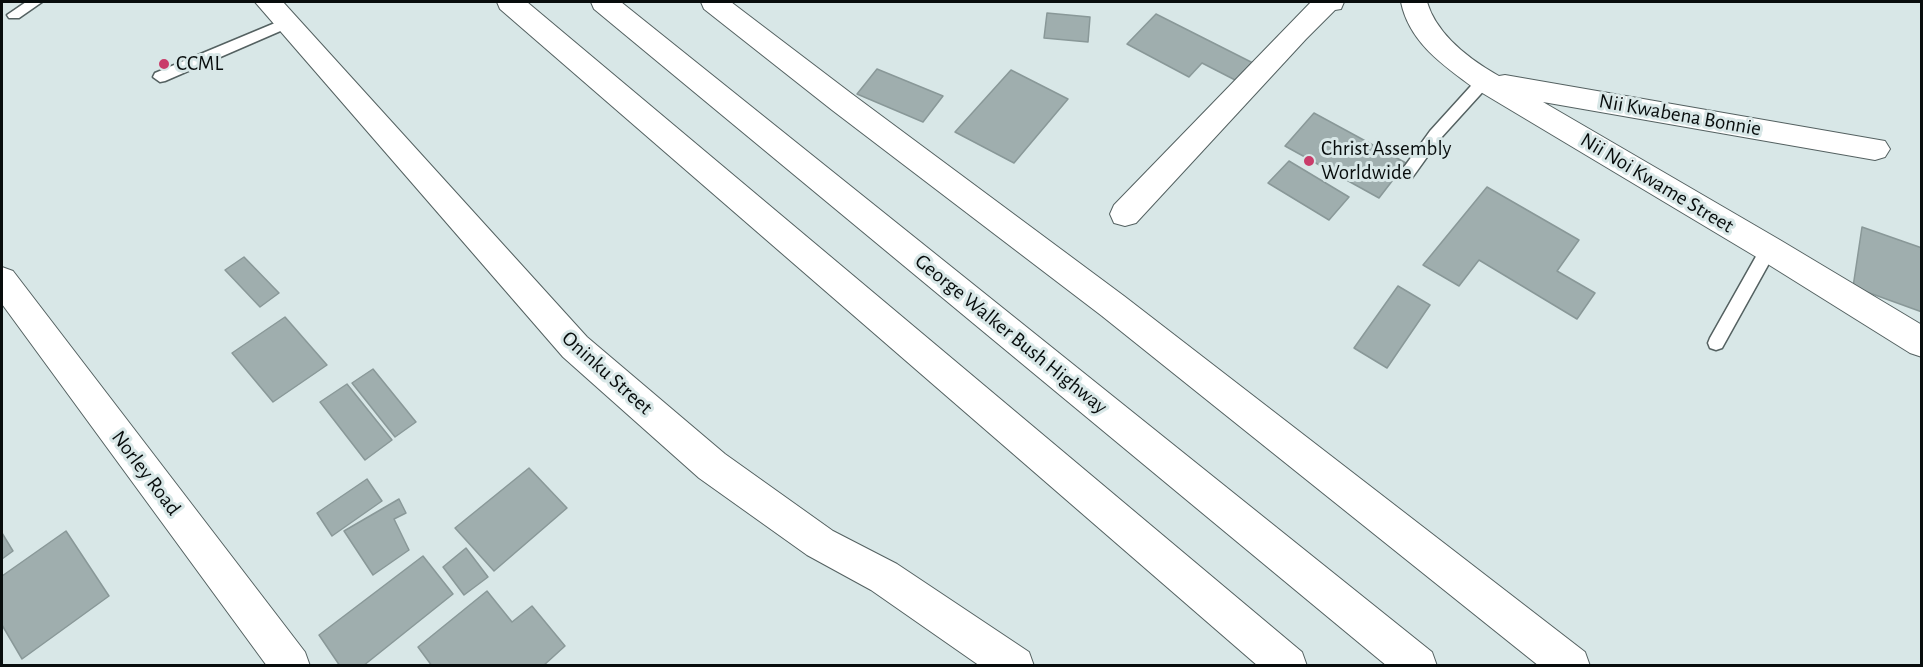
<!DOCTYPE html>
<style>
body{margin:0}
#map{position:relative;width:1923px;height:667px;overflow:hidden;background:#d8e7e7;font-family:"Alegreya Sans",sans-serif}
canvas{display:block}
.frame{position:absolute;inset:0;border:3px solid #080d0d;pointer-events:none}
</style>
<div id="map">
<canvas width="1923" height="667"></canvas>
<div class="frame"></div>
</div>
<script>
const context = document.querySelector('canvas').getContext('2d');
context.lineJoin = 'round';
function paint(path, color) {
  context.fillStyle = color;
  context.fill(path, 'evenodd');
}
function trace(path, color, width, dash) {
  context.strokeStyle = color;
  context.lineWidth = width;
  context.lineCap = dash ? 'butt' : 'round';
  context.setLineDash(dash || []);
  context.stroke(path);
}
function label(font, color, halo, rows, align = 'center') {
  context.font = font + ' "Alegreya Sans",sans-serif';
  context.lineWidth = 6;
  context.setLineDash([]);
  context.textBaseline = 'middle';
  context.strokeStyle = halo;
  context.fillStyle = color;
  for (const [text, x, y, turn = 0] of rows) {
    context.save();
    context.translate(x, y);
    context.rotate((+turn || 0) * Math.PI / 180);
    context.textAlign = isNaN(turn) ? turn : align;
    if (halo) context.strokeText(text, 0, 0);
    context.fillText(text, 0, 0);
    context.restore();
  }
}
const building = new Path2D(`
 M1047,13L1090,17L1088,42L1044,38Z
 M1156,14L1255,64L1239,82L1202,63L1189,77L1127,44Z
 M877,69L943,96L923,122L857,94Z
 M1011,70L1068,99L1014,163L955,132Z
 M1314,113L1406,163L1379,198L1285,146Z
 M1289,161L1349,197L1329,220L1268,183Z
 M1487,187L1579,240L1557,271L1595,293L1577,319L1479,260L1459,286L1423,265Z
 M1862,227L1922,248V312L1853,287Z
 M244,257L279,293L260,307L225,270Z
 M1398,286L1430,305L1387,368L1354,348Z
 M285,317L327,365L273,402L232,353Z
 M373,369L416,422L395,437L352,383Z
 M347,384L392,440L365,460L320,402Z
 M529,468L567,508L494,571L455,528Z
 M367,479L382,501L332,536L317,513Z
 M399,499L406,513L394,519L409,550L373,575L344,531Z
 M66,531L109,596L22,659L2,625V576Z
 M2,533L13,551L2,559Z
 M466,548L488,577L464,595L443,567Z
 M423,556L453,594L363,666H340L319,635Z
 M487,591L512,622L532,606L565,646L543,666H432L418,647Z`);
paint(building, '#9faeae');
trace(building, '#899898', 1.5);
const lane = new Path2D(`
 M26,2H42L19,18H9L7,15Z
 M287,18L294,23L292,26L165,81L160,82L153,77L155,73Z
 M1484,76L1491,81L1489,85L1440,139L1412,178H1402L1399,174L1402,170L1430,131L1479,77Z
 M1769,243L1775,244L1777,249L1722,348L1716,350L1710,348L1708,343L1710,338L1763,244Z`);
const street = new Path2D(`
 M255,2H283L587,337L725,454L833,531L897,564L1029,652L1034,666H980L871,590L807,555L699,478L563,357Z
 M701,2H731L852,94L1124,296L1585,652L1590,666H1539L1102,316L832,110L704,9Z
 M1311,2H1344L1341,9L1335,10L1306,39L1136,223L1125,226L1114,223L1110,214L1114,205Z
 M1401,2H1427C1437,35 1469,59 1499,76L1505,75L1885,141L1890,149L1885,157L1875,160L1543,102L1780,240L1922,325V357L1910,353L1758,258L1474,88C1443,65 1409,42 1401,2Z
 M2,267L13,271L305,652L310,666H267L2,304Z`);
const highway = new Path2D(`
 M497,2H527L1302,652L1307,666H1258L500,9Z
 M591,2H621L1432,652L1437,666H1387L594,9Z`);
trace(lane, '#546161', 3);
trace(street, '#546161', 2);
trace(highway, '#546161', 2);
paint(lane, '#fff');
paint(street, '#fff');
paint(highway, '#fff');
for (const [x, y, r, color] of [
 [164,64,6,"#c93c6a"],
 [1309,161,6,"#c93c6a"]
]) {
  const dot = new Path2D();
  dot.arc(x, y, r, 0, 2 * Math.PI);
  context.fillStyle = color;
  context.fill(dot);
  trace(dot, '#d8e7e7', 2);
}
label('21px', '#080d0d', '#d8e7e7', [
 ["CCML",176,64],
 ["Christ Assembly",1321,149],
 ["Worldwide",1321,173]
], 'left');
label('21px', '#080d0d', '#d8e7e7', [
 ["Nii Kwabena Bonnie",1680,115,10],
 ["Nii Noi Kwame Street",1657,183,31],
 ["George Walker Bush Highway",1011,334,39],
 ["Oninku Street",607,373,42],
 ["Norley Road",146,473,53]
]);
</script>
